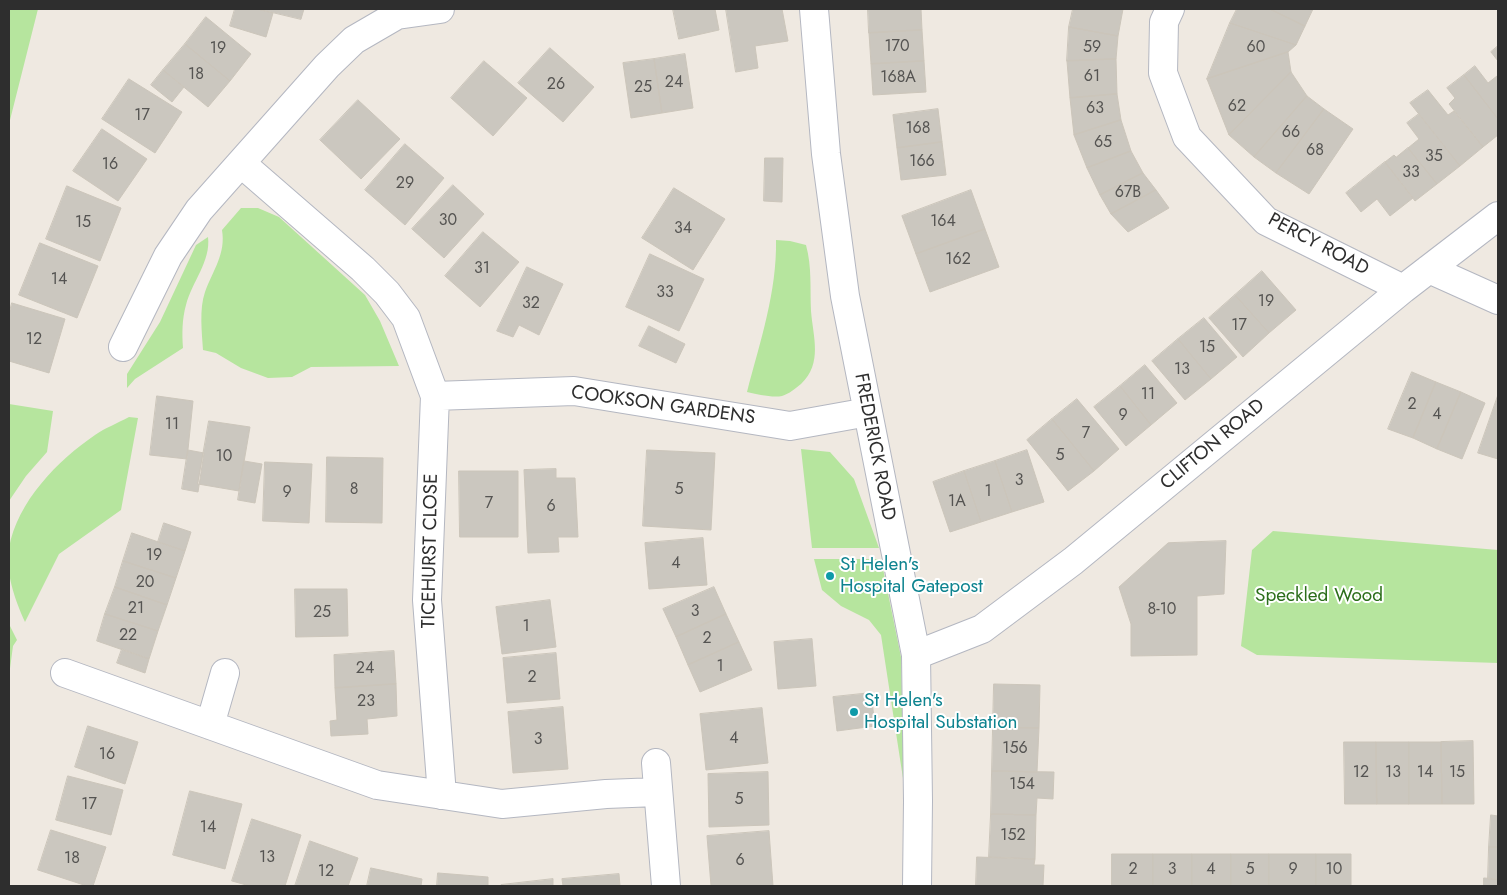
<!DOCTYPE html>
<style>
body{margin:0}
#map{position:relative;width:1507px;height:895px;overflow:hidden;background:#efe9e1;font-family:Jost,sans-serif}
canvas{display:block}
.frame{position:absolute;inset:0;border:10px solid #2e2e2e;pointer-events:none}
</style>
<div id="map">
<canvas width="1507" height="895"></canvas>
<div class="frame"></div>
</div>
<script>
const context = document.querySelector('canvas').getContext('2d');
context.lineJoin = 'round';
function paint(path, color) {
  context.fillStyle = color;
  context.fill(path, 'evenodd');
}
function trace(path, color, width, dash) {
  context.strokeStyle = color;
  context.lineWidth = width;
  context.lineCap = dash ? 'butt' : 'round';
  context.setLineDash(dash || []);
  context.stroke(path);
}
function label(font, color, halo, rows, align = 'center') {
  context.font = font + ' Jost,sans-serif';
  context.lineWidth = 4;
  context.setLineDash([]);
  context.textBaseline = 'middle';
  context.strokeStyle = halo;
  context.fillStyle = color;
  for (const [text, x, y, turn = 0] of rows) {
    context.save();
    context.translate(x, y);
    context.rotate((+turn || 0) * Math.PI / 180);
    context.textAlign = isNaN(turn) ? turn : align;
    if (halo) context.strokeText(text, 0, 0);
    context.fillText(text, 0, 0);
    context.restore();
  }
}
paint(new Path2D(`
 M9,9H38L9,124Z
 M241,208H258L279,217L365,295L380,321L399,366L311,367L292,377L268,378L241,368L216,353L203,350C202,333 199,309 205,292C213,270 226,254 222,230Z
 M208,237C211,261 192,282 186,305C182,319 182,334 183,348L135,379L127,388V374L160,322L196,245Z
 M776,240L790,241L806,245C812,267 810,288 811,311C813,337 823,363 801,384C796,388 789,394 782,396C772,398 757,394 747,392C760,342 777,292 776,240Z
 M9,404L53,411L47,452L26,476L9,501Z
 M129,417L138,418L121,510L59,554L25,622C15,600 5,572 9,548C17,502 58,460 95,435C105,428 118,423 129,417Z
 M801,449L830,452L854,479L879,548H812Z
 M1273,531L1498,550V663L1257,655L1241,646L1252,550Z
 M814,559H881L901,657L904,785L881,635L869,620L841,606L822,590Z
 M9,624L17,640L13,646L9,676Z`), '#b6e59e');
const building = new Path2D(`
 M235,9H258L273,13L266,37L230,26Z
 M258,9H304L301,19Z
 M673,9H715L719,30L679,39Z
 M726,9H782L788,41L755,46L758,68L736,72Z
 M868,9H921L922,30L869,33Z
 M1073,9H1123L1118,36L1069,27Z
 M1237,9H1270L1305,26L1296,45L1230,23Z
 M1270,9H1313L1305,26Z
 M206,17L251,54L230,81L185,44Z
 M1230,23L1296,45L1288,52L1207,79Z
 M1069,27L1118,36L1116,59L1067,61Z
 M922,30L924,61L871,64L869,33Z
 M185,44L230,81L208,107L163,70Z
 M1498,46V61L1491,52Z
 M550,48L594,87L563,122L518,83Z
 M1288,52L1291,72L1229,135L1207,79Z
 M685,54L693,108L662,113L654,59Z
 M654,59L662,113L631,118L623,63Z
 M1116,59L1117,94L1070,98L1067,61Z
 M484,61L527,98L493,136L451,98Z
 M924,61L926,92L873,95L871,64Z
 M1475,66L1488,83L1497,76L1498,78V119L1464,75Z
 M163,70L184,87L172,102L151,85Z
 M1291,72L1307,96L1254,157L1229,135Z
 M1464,75L1498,119V135L1483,147L1449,104L1455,98L1447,88Z
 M129,79L182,112L155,153L102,119Z
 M1428,90L1448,115L1454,111L1483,147L1460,166L1410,103Z
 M1117,94L1121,120L1074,135L1070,98Z
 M1307,96L1324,109L1276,173L1254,157Z
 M358,100L400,139L361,179L320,140Z
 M938,109L942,142L897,148L893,115Z
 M1324,109L1353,129L1309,194L1276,173Z
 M1419,114L1460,166L1437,184L1408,148L1419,139L1407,123Z
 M1121,120L1131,151L1087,168L1074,135Z
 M102,129L147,159L118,201L73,171Z
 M942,142L946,175L901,180L897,148Z
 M405,144L444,178L405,225L365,190Z
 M1408,148L1437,184L1415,201L1385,162L1394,155L1396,157Z
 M1131,151L1143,173L1100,195L1087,168Z
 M765,158H783L782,202L764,201Z
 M1385,162L1413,198L1390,216L1377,199L1361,212L1346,193Z
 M1143,173L1156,190L1111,214L1100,195Z
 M453,185L484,214L444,258L412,229Z
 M67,186L121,208L100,261L46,239Z
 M674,188L725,219L693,270L642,238Z
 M971,190L985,229L916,254L902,216Z
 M1156,190L1169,208L1128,232L1111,214Z
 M985,229L999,267L930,292L916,254Z
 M483,232L519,262L480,307L445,276Z
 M40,243L98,266L77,318L19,295Z
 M650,254L704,279L679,331L626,307Z
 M527,267L563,284L539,335L519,325L513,337L497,331Z
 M1262,271L1296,310L1269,333L1235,295Z
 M1235,295L1269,333L1243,357L1209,318Z
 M12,303L65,319L49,373L9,361V314Z
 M1204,318L1237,357L1211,379L1178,339Z
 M649,326L685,344L676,363L639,346Z
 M1178,339L1211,379L1185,400L1152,361Z
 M1145,365L1177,403L1151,425L1120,386Z
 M1412,372L1436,382L1413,438L1388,429Z
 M1436,382L1461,392L1437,449L1413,438Z
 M1120,386L1151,425L1126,446L1094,407Z
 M1461,392L1485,403L1462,459L1437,449Z
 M1498,395V459L1478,453Z
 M157,396L193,401L187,459L150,455Z
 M1077,399L1119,449L1094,471L1052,419Z
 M1052,419L1094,471L1068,491L1027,440Z
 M209,421L250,427L239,491L198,484Z
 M188,450L204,453L198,492L182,489Z
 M647,450L715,453L711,530L643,526Z
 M1027,450L1044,502L1012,512L995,461Z
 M327,457L383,458L382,523L326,522Z
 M244,461L262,464L255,503L238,500Z
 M995,461L1012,512L981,522L964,471Z
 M265,462L312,464L309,523L263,521Z
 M556,469V478H575L578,537H558L559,552L528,553L524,470Z
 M459,471H518V537H460Z
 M964,471L981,522L950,532L933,482Z
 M164,523L191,532L185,551L158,542Z
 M132,533L185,551L176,578L123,561Z
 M703,538L707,585L649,589L645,543Z
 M1226,541L1224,594L1197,596V655L1131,656V624L1119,587L1168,543Z
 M123,561L176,578L167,605L115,587Z
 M115,587L167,605L158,631L105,614Z
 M714,587L726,614L676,637L663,609Z
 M295,589H347L348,636L296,637Z
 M550,600L556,647L502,654L496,607Z
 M105,614L158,631L149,659L97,641Z
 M726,614L739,642L688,665L676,637Z
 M812,639L816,686L778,689L774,642Z
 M739,642L752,670L700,692L688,665Z
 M122,649L149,659L145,673L117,663Z
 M394,651L396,684L335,688L334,655Z
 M556,653L560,699L507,703L503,658Z
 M396,684L397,716L367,719L368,734L331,736L330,721L337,720L335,688Z
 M994,684L1040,685L1039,728L993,727Z
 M871,693L875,726L837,731L833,697Z
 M563,707L568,769L513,773L508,712Z
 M762,708L768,763L706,770L700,714Z
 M88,726L138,742L125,784L75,767Z
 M993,727L1039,728L1037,772L992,771Z
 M1473,741L1474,804H1442L1441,742Z
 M1344,742H1376L1377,804H1345Z
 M1376,742H1409V804H1377Z
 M1409,742H1441L1442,804H1409Z
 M992,771L1054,772L1053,799L1037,798L1036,815L991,814Z
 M768,772L769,825L709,827L708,774Z
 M68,776L123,790L111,835L56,820Z
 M190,791L242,804L225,869L173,855Z
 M991,814L1036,815L1035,859L989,857Z
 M1491,815L1498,816V847H1489Z
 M252,819L301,835L285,886H250L232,881Z
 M51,830L106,847L93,886H87L38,870Z
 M769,831L773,886H711L707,836Z
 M310,841L358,858L348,886H295Z
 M1489,847H1498V879H1488Z
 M1112,854H1153V886H1112Z
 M1153,854H1192V886H1153Z
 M1192,854H1231V886H1192Z
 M1231,854H1269V886H1231Z
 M1269,854H1316V886H1269Z
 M1316,854H1351V886H1316Z
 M977,857L1035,859L1034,865H1044L1043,886H976Z
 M371,868L422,879L421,886H367Z
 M438,873L488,877V886H437Z
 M619,874L620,886H563L562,879Z
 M1484,878L1498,879V886H1484Z
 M553,879V886H501V885Z`);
paint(building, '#cbc7bf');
trace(building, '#cbc5ba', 1);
const minor = new Path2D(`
 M814,9L826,154L845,296L916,655L918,801L917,886
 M1170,9L1164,22L1163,73L1187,137L1266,221L1403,289
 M242,164L363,269L387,293L406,318L435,396L427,600L442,795
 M1429,269L1498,300
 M123,347L168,256L199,210L327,66L354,40L397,15L440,9
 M435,396L574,391L790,426L868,412
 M916,655L982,629L1073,561L1403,289L1498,216
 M65,673L377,785L502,804L606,794L657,792
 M210,725L225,673
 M656,763L666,886`);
trace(minor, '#b4b7c1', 30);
trace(minor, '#fff', 28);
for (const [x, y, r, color] of [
 [830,576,5,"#0f9aa8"],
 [854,712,5,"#0f9aa8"]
]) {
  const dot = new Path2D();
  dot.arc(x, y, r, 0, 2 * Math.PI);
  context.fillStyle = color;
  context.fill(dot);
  trace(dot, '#fff', 2);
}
label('16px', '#555452', null, [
 ["170",897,47],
 ["59",1092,48],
 ["60",1256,48],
 ["19",218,49],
 ["18",196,75],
 ["61",1092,77],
 ["168A",898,78],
 ["24",674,83],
 ["26",556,85],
 ["25",643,88],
 ["62",1237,107],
 ["63",1095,109],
 ["17",142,116],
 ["168",918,129],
 ["66",1291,133],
 ["65",1103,143],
 ["68",1315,151],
 ["35",1434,157],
 ["166",922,162],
 ["16",110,165],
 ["33",1411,173],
 ["29",405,184],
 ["67B",1128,193],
 ["30",448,221],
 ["164",943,222],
 ["15",83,223],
 ["34",683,229],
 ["162",958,260],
 ["31",482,269],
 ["14",59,280],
 ["33",665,293],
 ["19",1266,302],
 ["32",531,304],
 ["17",1239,326],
 ["12",34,340],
 ["15",1207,348],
 ["13",1182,370],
 ["11",1148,395],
 ["2",1412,405],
 ["4",1437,415],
 ["9",1123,416],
 ["11",172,425],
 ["7",1086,434],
 ["5",1060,456],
 ["10",224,457],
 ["3",1019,481],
 ["8",354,490],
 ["5",679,490],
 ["1",988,492],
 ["9",287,493],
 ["1A",957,502],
 ["7",489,504],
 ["6",551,507],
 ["19",154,556],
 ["4",676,564],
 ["20",145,583],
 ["21",136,609],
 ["8-10",1162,610],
 ["3",695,612],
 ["25",322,613],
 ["1",526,627],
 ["22",128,636],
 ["2",707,639],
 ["1",720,667],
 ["24",365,669],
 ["2",532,678],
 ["23",366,702],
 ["4",734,739],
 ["3",538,740],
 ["156",1015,749],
 ["16",107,755],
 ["12",1361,773],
 ["13",1393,773],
 ["14",1425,773],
 ["15",1457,773],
 ["154",1022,785],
 ["5",739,800],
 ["17",89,805],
 ["14",208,828],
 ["152",1013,836],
 ["13",267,858],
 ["18",72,859],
 ["6",740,861],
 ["2",1133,870],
 ["3",1172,870],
 ["4",1211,870],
 ["5",1250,870],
 ["9",1293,870],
 ["10",1334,870],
 ["12",326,872]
]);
label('19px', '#2e2e2e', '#fff', [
 ["PERCY ROAD",1318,245,28],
 ["COOKSON GARDENS",663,406,8],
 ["CLIFTON ROAD",1213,445,-40],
 ["FREDERICK ROAD",874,447,79],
 ["TICEHURST CLOSE",431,551,-89]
]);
label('19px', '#0d838f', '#fff', [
 ["St Helen's",840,565],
 ["Hospital Gatepost",840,587],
 ["St Helen's",864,701],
 ["Hospital Substation",864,723]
], 'left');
label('19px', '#2c6e1b', '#fff', [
 ["Speckled Wood",1319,596]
]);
</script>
